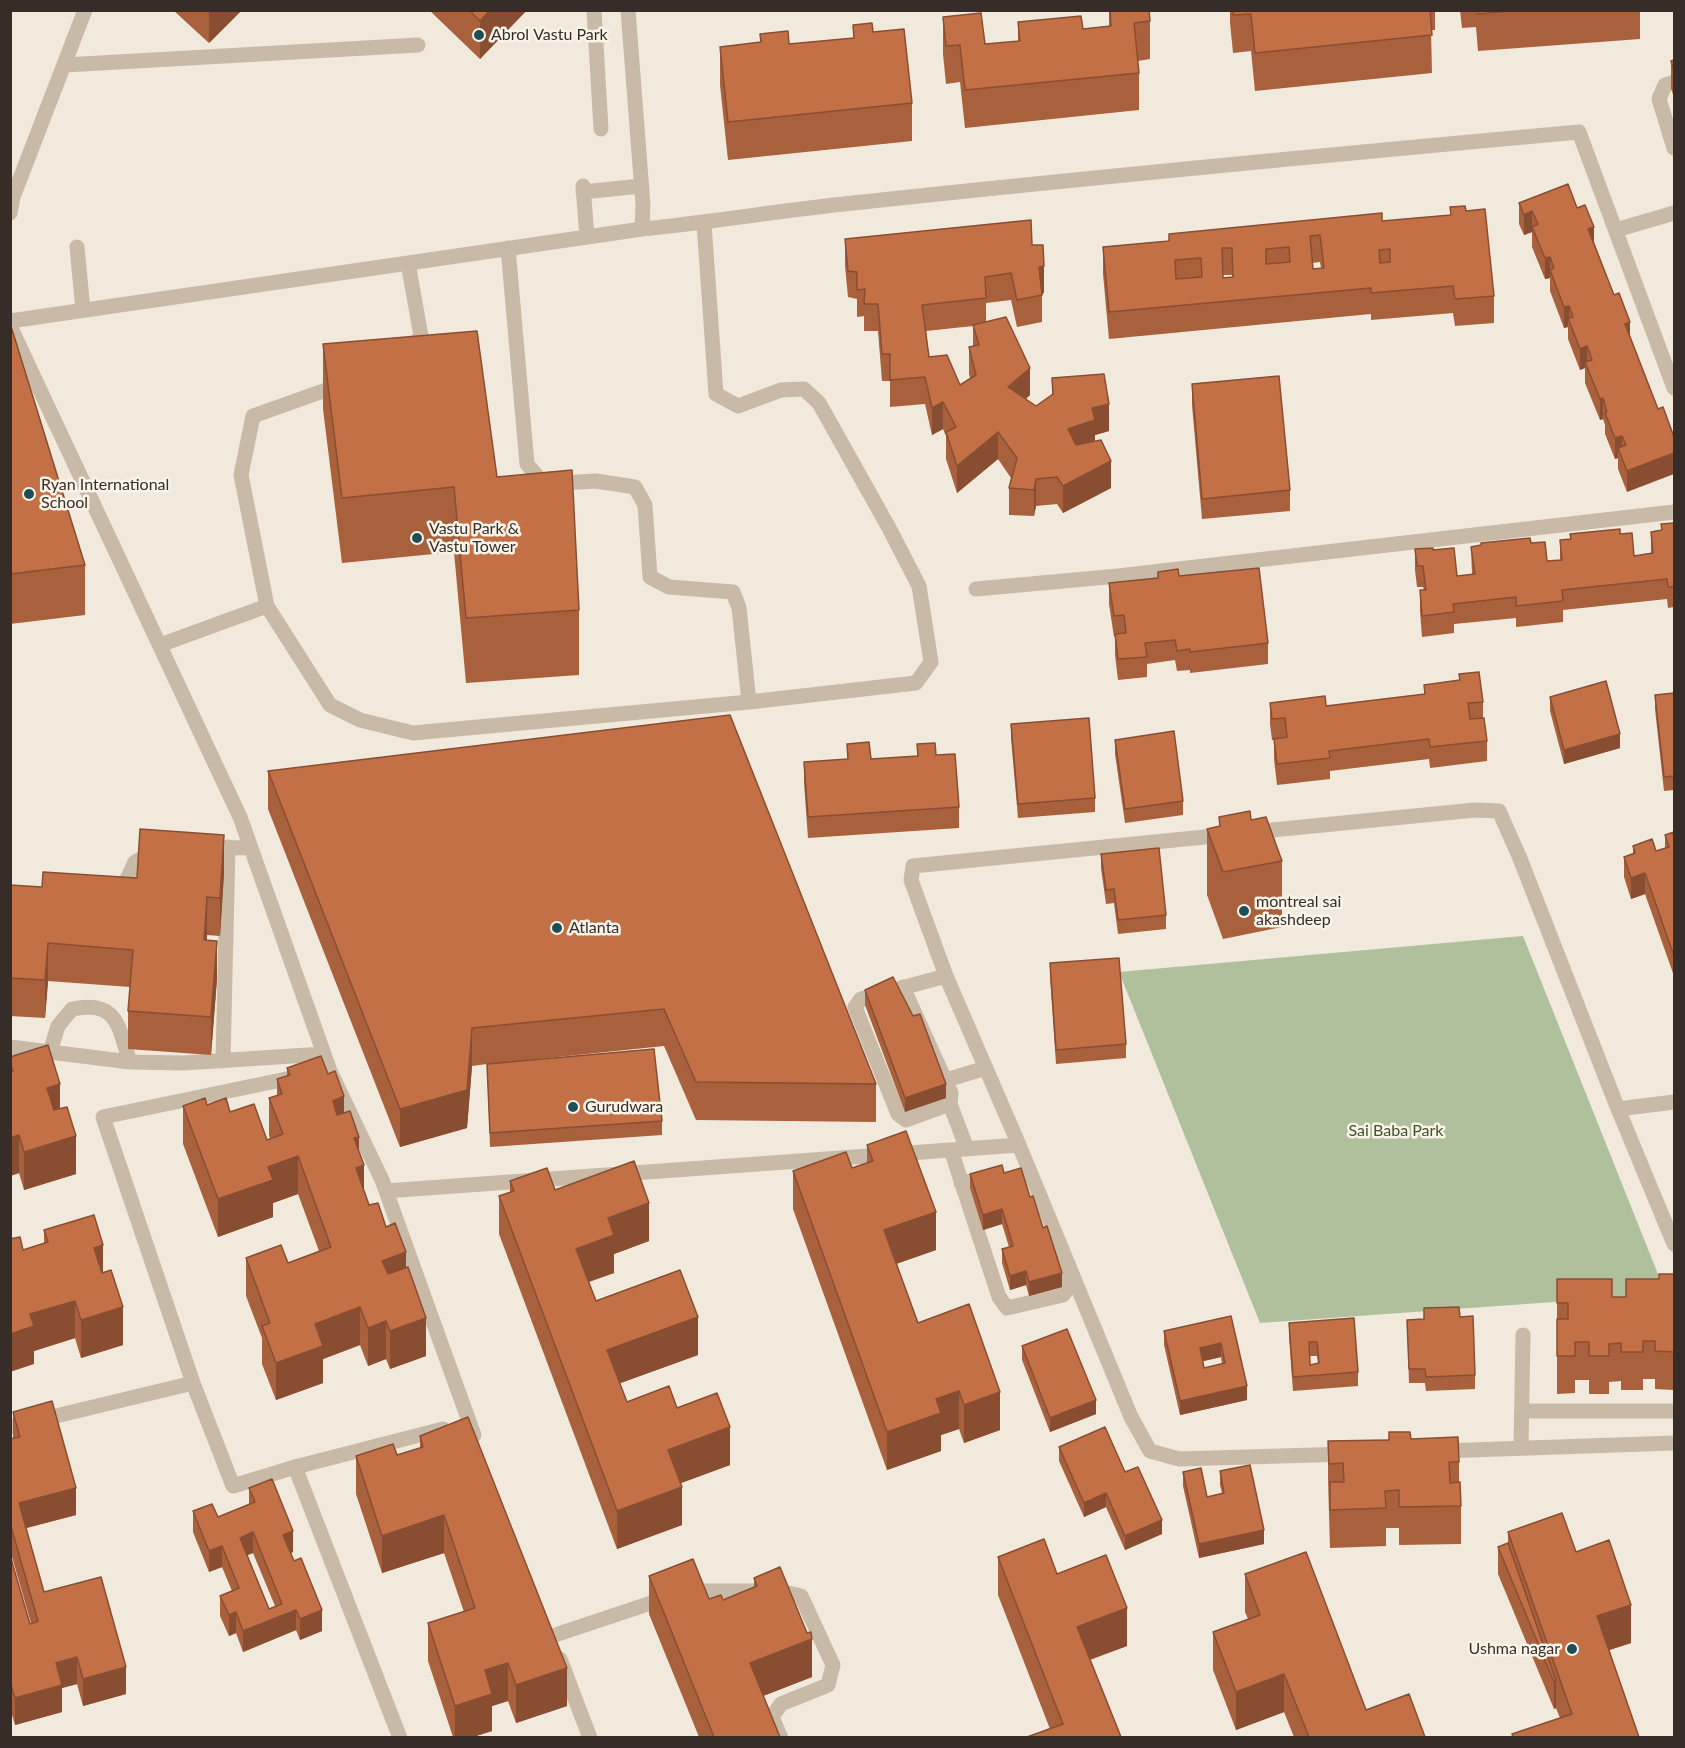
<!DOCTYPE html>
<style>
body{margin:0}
#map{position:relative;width:1685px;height:1748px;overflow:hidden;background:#f1e9db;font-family:Lato,sans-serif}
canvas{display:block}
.frame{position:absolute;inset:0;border:12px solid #362d28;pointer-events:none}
</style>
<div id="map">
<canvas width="1685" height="1748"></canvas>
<div class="frame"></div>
</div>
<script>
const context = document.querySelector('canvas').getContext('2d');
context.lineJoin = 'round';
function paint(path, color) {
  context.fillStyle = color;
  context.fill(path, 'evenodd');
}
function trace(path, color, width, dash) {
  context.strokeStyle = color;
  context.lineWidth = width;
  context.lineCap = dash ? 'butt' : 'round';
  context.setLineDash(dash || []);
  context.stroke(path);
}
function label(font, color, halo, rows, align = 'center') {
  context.font = font + ' Lato,sans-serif';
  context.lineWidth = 5;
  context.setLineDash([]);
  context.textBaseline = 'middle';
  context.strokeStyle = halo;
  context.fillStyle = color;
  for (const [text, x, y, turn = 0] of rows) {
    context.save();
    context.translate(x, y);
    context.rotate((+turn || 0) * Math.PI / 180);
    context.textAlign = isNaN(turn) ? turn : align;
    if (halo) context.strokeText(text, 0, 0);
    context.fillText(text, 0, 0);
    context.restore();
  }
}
paint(new Path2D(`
 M1523,936L1666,1294L1260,1323L1119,972Z`), '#b1c09c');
trace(new Path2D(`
 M594,10L601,129
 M628,10L643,205L642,229
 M65,65L418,45
 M1674,82L1665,85L1659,99L1674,148
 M583,186L587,237
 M583,192L641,186
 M10,213L13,197L85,10
 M1616,230L1674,213
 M77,247L83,310
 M508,248L527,464L544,484L596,481L635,487L645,505L650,577L669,587L733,592L739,608L749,702L916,683L931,662L919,586L889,528L819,403L804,389L781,390L738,406L716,394L704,223
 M408,263L421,336L409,350
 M10,321L642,229C713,222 783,210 853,203C1095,177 1337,154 1579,132L1674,388
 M10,326L240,817L330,1071L382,1180L474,1435
 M340,385L253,416L241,475L267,606L330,705L360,720L413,733L749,702
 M976,589L1118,576L1674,512
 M160,645L267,606
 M1252,832L1475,810L1499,811L1519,856L1618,1109
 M1225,835L913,866L911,880L946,976L1019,1145L1131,1417L1150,1451L1179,1459L1348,1454
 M205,847L251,848
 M116,893L123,888L135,862L155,852
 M903,987L951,1093L950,1104L906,1120L898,1114L855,1007L861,999L946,976
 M10,1047L130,1062L184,1063L323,1054
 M50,1052L58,1026L72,1009C118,1000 118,1026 130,1062
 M223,1061L228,847
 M296,1077L103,1117L193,1383L233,1486L295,1467L443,1429
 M946,1080L986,1068
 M1674,1102L1618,1109L1674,1244
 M950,1104L967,1149
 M951,1150L999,1297L1007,1308L1063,1295L1066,1291L1055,1260
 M961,1183L990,1177
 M386,1191L1019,1145
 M1522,1411H1674
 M10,1427L193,1383
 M1521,1448L1523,1335
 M1441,1451L1674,1443
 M295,1467L400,1738
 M552,1636L687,1591H780L801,1596L833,1665L828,1685L781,1704L772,1717L781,1738
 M560,1659L590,1738`), '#c9baa7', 15);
paint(new Path2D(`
 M173,10H242L209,43Z
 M429,10H527L480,59Z
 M1109,10H1149L1150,21V59L1138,61L1139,73V110L965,128L960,82L946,84L943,54V17L985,44L1018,42V22L1083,29L1109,26Z
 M1230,10H1435V30H1431L1432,73L1255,91L1251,51L1233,53L1230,22Z
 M1460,10H1640V39L1478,51L1476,27L1462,28Z
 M853,25L873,32L912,103V141L728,160L720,85V47L760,43V34L789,44L853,38Z
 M1674,60V98L1671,88V61Z
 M1519,203L1577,208L1594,242L1614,295L1630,322L1627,492L1618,469V458L1615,459L1605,434V425L1603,419L1600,420L1585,383V368L1580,370L1568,339V327L1564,328L1550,291V278L1545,279L1532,247V232L1524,235L1519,224Z
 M1466,211L1494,296V323L1455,326L1453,313L1371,320V314L1109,339L1103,274V247L1450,215ZM1320,262L1321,268L1313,269L1312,263ZM1223,275H1232V277L1223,278Z
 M845,239L1032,245L1044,293L1042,294V322L1017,327L1011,300L986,303V321L1030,395L1026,399L1036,406L1052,395V378L1109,431L1095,435V441L1111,488L1063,513L1057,504L1036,506L1034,516L1009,515V488L1011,478L998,459L957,493L946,459V436L943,429L932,435L925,404L890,407V381H882L878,331H864V316L857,317V299L848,297L845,266ZM973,326V346L969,347V374L970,378L960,385L929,357L926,331Z
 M10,323L85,565V615L10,624Z
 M323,344L497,477L579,610V675L466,683L454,552L342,563L323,409Z
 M1192,384L1290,490V511L1202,519L1192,405Z
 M1674,523V607L1668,608L1667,599L1563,610V622L1516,627V618L1454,624V633L1422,637L1420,611V590H1424L1423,587H1417L1415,570V549L1433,550L1457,576L1472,574L1471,547L1531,543L1547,561L1560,560V540L1570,539V534H1620L1634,556L1651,554V532L1661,530V524Z
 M1179,576L1268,643V664L1190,673V670L1177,671L1175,660L1147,664V677L1118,680L1115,655V636L1114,637L1109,604V583Z
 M1459,674L1483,702V718L1487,741V761L1430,768L1429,759L1330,771V779L1277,785L1274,759V740H1272L1270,724V703L1326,706L1424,694V685L1459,680Z
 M1674,693V790L1664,791L1655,709V695Z
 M1550,697L1620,748L1564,764L1550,711Z
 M1011,724L1095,798V812L1018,818L1011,738Z
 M1115,740L1183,801V815L1125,823L1115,754Z
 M847,744L871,759L917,756V744L936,755L959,807V828L808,838L804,783V762L847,759Z
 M268,771L876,1084V1122L696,1120L664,1046L509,1062L662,1121V1135L490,1147L487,1064L472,1066L467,1128L400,1147L268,809Z
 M1219,817L1251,820L1282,861V927L1223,939L1207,895V829L1219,826Z
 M1674,832V976L1645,894L1631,899L1624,877V857L1633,854V846L1656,851L1665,848V835Z
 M1101,854L1166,915V929L1118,934L1114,903L1106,904L1101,868Z
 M224,873L220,936L207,935V940L217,979L211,1055L128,1049V1011L130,987L48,981L45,1018L10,1016V885L42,887L137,878Z
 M1050,963L1126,1044V1058L1056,1064L1050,977Z
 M865,990L946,1098L905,1112L865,1005Z
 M10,1057L60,1109L76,1174L24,1190L19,1173L10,1176Z
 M287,1068L328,1074L344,1113L359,1153L364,1190L369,1205L386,1227L406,1268L426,1356L390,1369L386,1359L368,1366L360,1345L323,1359V1383L276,1400L262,1364V1338L246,1296V1258L288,1263L319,1251L298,1194L273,1203V1217L218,1237L183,1144V1106L207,1105L230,1112L267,1140L271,1139L269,1136V1098L277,1095V1079L287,1076Z
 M867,1145L936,1250L896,1264L918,1323L1000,1430L964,1443L959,1429L941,1435V1451L887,1470L793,1209V1171L852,1168L867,1163Z
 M1004,1173L1030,1197L1043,1228L1062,1287L1029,1296L1026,1285L1010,1290L1002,1263V1249L1009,1247L1002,1224L983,1230L970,1188V1174Z
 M510,1181L555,1190L649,1241L614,1254V1273L589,1282L596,1301L698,1355L620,1383L627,1402L677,1408L730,1465L680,1483L682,1525L617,1549L499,1234V1196L510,1192Z
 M44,1230L103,1272L123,1345L81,1358L75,1338L34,1351V1364L23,1250L44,1243Z
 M1674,1274V1390L1655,1389V1379H1643V1390H1621V1381L1609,1382V1394H1589V1380H1575V1393L1557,1394V1279L1612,1297H1626L1659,1279Z
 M1424,1308L1460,1317L1475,1375V1389L1426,1391L1425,1383H1409L1407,1320L1424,1319Z
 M1231,1316L1247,1400L1180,1415L1164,1345V1331ZM1221,1357L1222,1364L1204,1368L1203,1361Z
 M1354,1318L1358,1372V1386L1293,1391L1289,1337V1323ZM1310,1356H1317L1318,1364L1310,1365Z
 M1022,1346L1096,1414L1050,1432L1022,1360Z
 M13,1412L76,1515L26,1528L44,1592L126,1694L83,1706L77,1684L62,1688V1712L15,1725L10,1708V1555L30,1624L31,1623L10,1550V1439H13Z
 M420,1436L567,1706L516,1723L508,1701L492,1706V1731L473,1737H453L428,1661V1623L464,1612L444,1553L382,1573L356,1494V1456L397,1455L420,1448Z
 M1411,1439L1459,1462V1482L1461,1506V1544L1399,1545V1528H1386V1546L1330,1548L1328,1479V1441Z
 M1059,1447L1125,1472L1162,1534L1125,1550L1106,1507L1084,1517L1059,1461Z
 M1220,1471L1264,1544L1199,1558L1183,1486V1472L1207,1497L1222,1493L1220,1485Z
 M249,1488L293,1552L291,1553L322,1631L300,1640L296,1630L243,1652L236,1633L229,1636L220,1616V1596L232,1591L222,1567L209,1572L193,1532V1511L218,1517L249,1504ZM253,1553L275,1606L269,1609L247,1555Z
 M1508,1532L1576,1552L1631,1643L1609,1650L1639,1737H1512V1734L1560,1718L1556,1708L1554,1709L1498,1574V1547L1508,1543Z
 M998,1557L1057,1574L1127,1646L1090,1660L1121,1737L1050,1729L998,1595Z
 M1245,1574L1366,1710L1425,1737H1294L1284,1712L1236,1730L1213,1670V1632L1248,1619L1245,1612Z
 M649,1576L709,1599L723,1600L754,1587V1578L812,1677L763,1696L780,1737H699L649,1614Z`), '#a9603d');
paint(new Path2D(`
 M209,10H242L209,43Z
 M490,10H527L480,59V21Z
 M1532,211V232L1524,235V215Z
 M1594,227V248L1588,229Z
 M1550,257V278L1545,279V258Z
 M1044,266V293L1039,294V267Z
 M1569,306V321L1568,318V327L1564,328V307Z
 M1630,322V343L1625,324Z
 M1587,346V367L1585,362V368L1580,370V349Z
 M1030,368V395L1008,414V387Z
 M1603,398V419L1600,420V399Z
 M943,402V429L932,435V408Z
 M1109,404V431L1095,435V447L1068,456V429L1092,408Z
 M998,432V459L957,493V466Z
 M1622,436V456L1618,448V458L1615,459V438Z
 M1674,453V474L1627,492V471Z
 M1111,461V488L1063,513V486Z
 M1036,479V506L1034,516V490Z
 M1620,734V748L1564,764V750Z
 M224,835V873L220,936V898Z
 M1645,873V894L1631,899V878Z
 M207,897V935L204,978V940Z
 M217,941V979L211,1055V1017Z
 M48,943V981L45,1018V980Z
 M472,1028V1066L467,1128L400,1147V1109Z
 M60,1084V1122L47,1126V1088Z
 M946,1084V1098L905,1112V1098Z
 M344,1096V1134L333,1101Z
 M19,1135V1173L10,1176V1138Z
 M76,1136V1174L24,1190V1152Z
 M359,1137V1166L364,1165V1203L356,1206L354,1138Z
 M298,1156V1194L273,1203V1217L218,1237V1199L268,1167Z
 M649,1203V1241L614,1254V1273L576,1286V1249L608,1218Z
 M1002,1209V1224L983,1230V1215Z
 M936,1212V1250L884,1268V1230Z
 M103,1245V1283L94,1248Z
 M406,1252V1290L382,1299V1261Z
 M1026,1271V1285L1010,1290V1276Z
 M1062,1273V1287L1029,1296V1282Z
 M75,1301V1338L34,1351V1364L10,1372V1334L30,1314Z
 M123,1307V1345L81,1358V1320Z
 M360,1307V1345L323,1359V1383L276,1400V1363L315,1324Z
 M698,1317V1355L607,1388V1350Z
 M426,1318V1356L390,1369V1331Z
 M386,1321V1359L368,1366V1328Z
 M1221,1343V1357L1200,1362V1348Z
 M1247,1386V1400L1180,1415V1401Z
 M959,1391V1429L941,1435V1451L887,1470V1432L936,1399Z
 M1000,1392V1430L964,1443V1405Z
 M1096,1400V1414L1050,1432V1418Z
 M730,1427V1465L668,1488V1450Z
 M682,1487V1525L617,1549V1511Z
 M76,1488V1515L19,1530V1503Z
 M1106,1493V1507L1084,1517V1503Z
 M444,1515V1553L382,1573V1536Z
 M1162,1520V1534L1125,1550V1536Z
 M1264,1530V1544L1199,1558V1544Z
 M293,1531V1552L283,1556V1535Z
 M253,1532V1553L240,1558V1538Z
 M222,1546V1567L209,1572V1551Z
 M1631,1605V1643L1597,1654V1616Z
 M1127,1608V1646L1077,1664V1627Z
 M296,1610V1630L243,1652V1631Z
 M322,1610V1631L300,1640V1619Z
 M236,1612V1633L229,1636V1615Z
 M812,1639V1677L750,1701V1663Z
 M77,1657V1684L62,1688V1712L15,1725V1698L56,1663Z
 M508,1663V1701L492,1706V1731L473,1737H455V1706L485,1670Z
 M126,1667V1694L83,1706V1679Z
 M567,1668V1706L516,1723V1685Z
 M1284,1674V1712L1236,1730V1692Z
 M1556,1681V1708L1554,1709V1682Z`), '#894e32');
const building = new Path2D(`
 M469,10H490L480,21Z
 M1110,10H1149L1150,21L1134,23L1139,73L965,90L960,45L946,46L943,17L981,13L985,44L1020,41L1018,22L1081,16L1083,29L1111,26Z
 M1233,10H1430L1432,35L1255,53L1251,14L1233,15Z
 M1478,10H1519L1478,14Z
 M872,23L873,32L904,29L912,103L728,122L720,47L761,42L760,34L788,31L789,44L854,38L853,25Z
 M1674,60V71L1671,61Z
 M1568,184L1577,208L1585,205L1594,227L1588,229L1614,295L1619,293L1630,322L1625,324L1658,409L1663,407L1674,437V453L1627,471L1618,448L1626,445L1622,436L1615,438L1605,413L1607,412L1603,398L1600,399L1585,362L1592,360L1587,346L1580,349L1568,318L1573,317L1569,306L1564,307L1550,270L1554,268L1550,257L1545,258L1532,227L1538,224L1532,211L1524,215L1519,203Z
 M1465,206L1466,211L1485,209L1494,296L1455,299L1453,286L1371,293V288L1109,312L1103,247L1169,241V234L1382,213V221L1451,215L1450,207ZM1320,235L1324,268L1313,269L1310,236ZM1289,247L1290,262L1266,264V249ZM1222,248H1232L1233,277L1223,278ZM1390,249V262L1380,263L1379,250ZM1201,258L1202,277L1176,279L1175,260Z
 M1031,220L1032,245H1043L1044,266L1039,267L1042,295L1017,300L1011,273L985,277L986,298L922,305L929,357L947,355L960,385L976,375L969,347L979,345L973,325L1006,317L1030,368L1008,387L1036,406L1053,394L1052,378L1104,374L1109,404L1092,408L1095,420L1068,429L1076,445L1101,440L1111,461L1063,486L1057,477L1036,479L1034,490L1009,488L1017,458L998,432L957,466L946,432L956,427L943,402L932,408L925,377L890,380V354H882L878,304H864L865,289L857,290V272L848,271L845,239Z
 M10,323L85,565L10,574Z
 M477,331L497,477L572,470L579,610L466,618L454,487L342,498L323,344Z
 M1279,376L1290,490L1202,499L1192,384Z
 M1674,523V587H1668L1667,579L1562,590L1563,601L1516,606V597L1453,604L1454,612L1422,616L1420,590H1426L1423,566H1417L1415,549L1433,548V550L1454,548L1457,576L1475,574L1471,547L1481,545V543L1530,538L1531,543L1545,542L1547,561L1562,560L1560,540L1571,539L1570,534L1620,529V534L1632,533L1634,556L1653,553L1651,532L1662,530L1661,524Z
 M1259,568L1268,643L1190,652V649L1177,651L1175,640L1145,643L1147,657L1118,659L1115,634L1126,633L1124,615L1114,616L1109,583L1158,578V572L1178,569L1179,576Z
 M1479,672L1483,702L1468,703L1470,719L1484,718L1487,741L1430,747L1429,739L1329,751L1330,758L1277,764L1274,739L1287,737L1285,718L1272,719L1270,703L1325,696L1326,706L1425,694L1424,685L1460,680L1459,674Z
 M1606,681L1620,734L1564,750L1550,697Z
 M1674,693V776L1664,777L1655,695Z
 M730,715L876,1084L696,1082L664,1009L472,1028L467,1090L400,1109L268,771Z
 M1089,718L1095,798L1018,804L1011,724Z
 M1174,731L1183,801L1125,809L1115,740Z
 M869,742L871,759L918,756L917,744L935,743L936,755L955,754L959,807L808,817L804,762L848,759L847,744Z
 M1250,811L1251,820L1266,817L1282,861L1223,872L1207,829L1220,826L1219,817Z
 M140,829L224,835L220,898L207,897L204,940L217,941L211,1017L128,1011L133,950L48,943L45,980L10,978V885L42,887L43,872L137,878Z
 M1674,832V956L1645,873L1631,878L1624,857L1635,853L1633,846L1652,839L1656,851L1669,847L1665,835Z
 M1159,848L1166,915L1118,920L1114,889L1106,890L1101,854Z
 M1119,958L1126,1044L1056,1050L1050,963Z
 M893,977L913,1016L920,1014L946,1084L905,1098L865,990Z
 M48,1045L60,1084L47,1088L54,1110L67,1107L76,1136L24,1152L19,1135L10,1138V1072L13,1071L10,1064V1057Z
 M654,1049L662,1121L490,1133L487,1064Z
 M321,1056L328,1074L335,1071L344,1096L333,1101L337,1115L350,1111L359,1137L354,1138L364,1165L356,1168L369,1205L378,1203L386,1227L395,1223L406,1252L382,1261L388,1274L408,1267L426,1318L390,1331L386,1321L368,1328L360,1307L315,1324L323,1346L276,1363L262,1326L270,1323L246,1258L281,1245L288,1263L331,1247L298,1156L268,1167L273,1180L218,1199L183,1106L205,1098L207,1105L226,1098L230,1112L254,1104L267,1140L283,1134L269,1098L282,1094L277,1079L290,1075L287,1068Z
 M906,1131L936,1212L884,1230L918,1323L969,1304L1000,1392L964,1405L959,1391L936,1399L941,1413L887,1432L793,1171L846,1152L852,1168L873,1161L867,1145Z
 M634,1161L649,1203L608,1218L614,1235L576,1249L596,1301L680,1270L698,1317L607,1350L627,1402L669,1386L677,1408L717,1393L730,1427L668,1450L682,1487L617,1511L499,1196L514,1191L510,1181L547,1168L555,1190Z
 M1002,1165L1004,1173L1021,1168L1030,1197L1033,1196L1043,1228L1047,1226L1062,1273L1029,1282L1026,1271L1010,1276L1002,1249L1013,1246L1002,1209L983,1215L970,1174Z
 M94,1215L103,1245L94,1248L102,1273L111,1270L123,1307L81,1320L75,1301L30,1314L34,1326L10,1334V1239L20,1237L23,1250L48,1242L44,1230Z
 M1659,1274H1674V1352L1655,1351V1341H1643V1352H1621V1343L1609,1344V1356H1589V1342H1575V1356H1557V1319H1568V1303H1557V1279H1612V1297H1626V1279H1659Z
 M1459,1307L1460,1317L1473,1316L1475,1375L1426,1377L1425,1369H1409L1407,1320L1424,1319V1308Z
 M1231,1316L1247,1386L1180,1401L1164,1331ZM1221,1343L1225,1363L1204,1368L1200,1348Z
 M1354,1318L1358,1372L1293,1377L1289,1323ZM1309,1342H1317L1319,1363L1310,1365Z
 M1067,1329L1096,1400L1050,1418L1022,1346Z
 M52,1401L76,1488L19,1503L44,1592L101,1577L126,1667L83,1679L77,1657L56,1663L62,1685L15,1698L10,1681V1555L30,1624L38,1621L10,1523V1439L20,1437L13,1412Z
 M468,1417L567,1668L516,1685L508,1663L485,1670L492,1694L455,1706L428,1623L475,1608L444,1515L382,1536L356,1456L393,1444L397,1455L423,1447L420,1436Z
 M1105,1427L1125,1472L1138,1467L1162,1520L1125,1536L1106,1493L1084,1503L1059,1447Z
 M1389,1432H1410L1411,1439L1458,1437L1459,1462H1449L1450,1483L1460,1482L1461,1506L1399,1507V1490L1385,1491L1386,1508L1330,1510V1482H1344L1343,1463L1329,1464L1328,1441L1389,1440Z
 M1250,1465L1264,1530L1199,1544L1183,1472L1201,1468L1207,1497L1224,1493L1220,1471Z
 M272,1479L293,1531L283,1535L294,1561L301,1558L322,1610L300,1619L296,1610L243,1631L236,1612L229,1615L220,1596L239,1588L222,1546L209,1551L193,1511L212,1504L218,1517L255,1502L249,1488ZM253,1532L282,1604L269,1609L240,1538Z
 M1562,1513L1576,1552L1609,1540L1631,1605L1597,1616L1639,1737H1513L1512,1734L1572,1714L1508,1532Z
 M1044,1539L1057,1574L1106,1555L1127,1608L1077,1627L1121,1737H1027L1063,1724L998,1557Z
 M1508,1543L1556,1681L1554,1682L1498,1547Z
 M1306,1552L1366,1710L1409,1694L1425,1737H1309L1284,1674L1236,1692L1213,1632L1260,1615L1245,1574Z
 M693,1559L709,1599L721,1595L723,1600L757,1586L754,1578L780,1567L807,1633L811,1632L812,1639L750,1663L780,1737H714L649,1576Z`);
paint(building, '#c47047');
trace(building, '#894e32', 1.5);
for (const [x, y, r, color] of [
 [479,35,6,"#1e4e57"],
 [29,494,6,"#1e4e57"],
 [417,538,6,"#1e4e57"],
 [1244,911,6,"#1e4e57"],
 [557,928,6,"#1e4e57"],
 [573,1107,6,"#1e4e57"],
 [1572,1649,6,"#1e4e57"]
]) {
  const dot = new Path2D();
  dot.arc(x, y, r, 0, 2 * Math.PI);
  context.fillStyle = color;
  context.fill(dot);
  trace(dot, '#f9f3e8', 2);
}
label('16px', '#362d28', '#f9f3e8', [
 ["Abrol Vastu Park",491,35],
 ["Ryan International",41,485],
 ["School",41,503],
 ["Vastu Park &",429,529],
 ["Vastu Tower",429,547],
 ["montreal sai",1256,902],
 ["akashdeep",1256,920],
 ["Atlanta",569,928],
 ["Gurudwara",585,1107],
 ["Ushma nagar",1560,1649,"right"]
], 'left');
label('16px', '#42542c', '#f9f3e8', [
 ["Sai Baba Park",1396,1131]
]);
</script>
